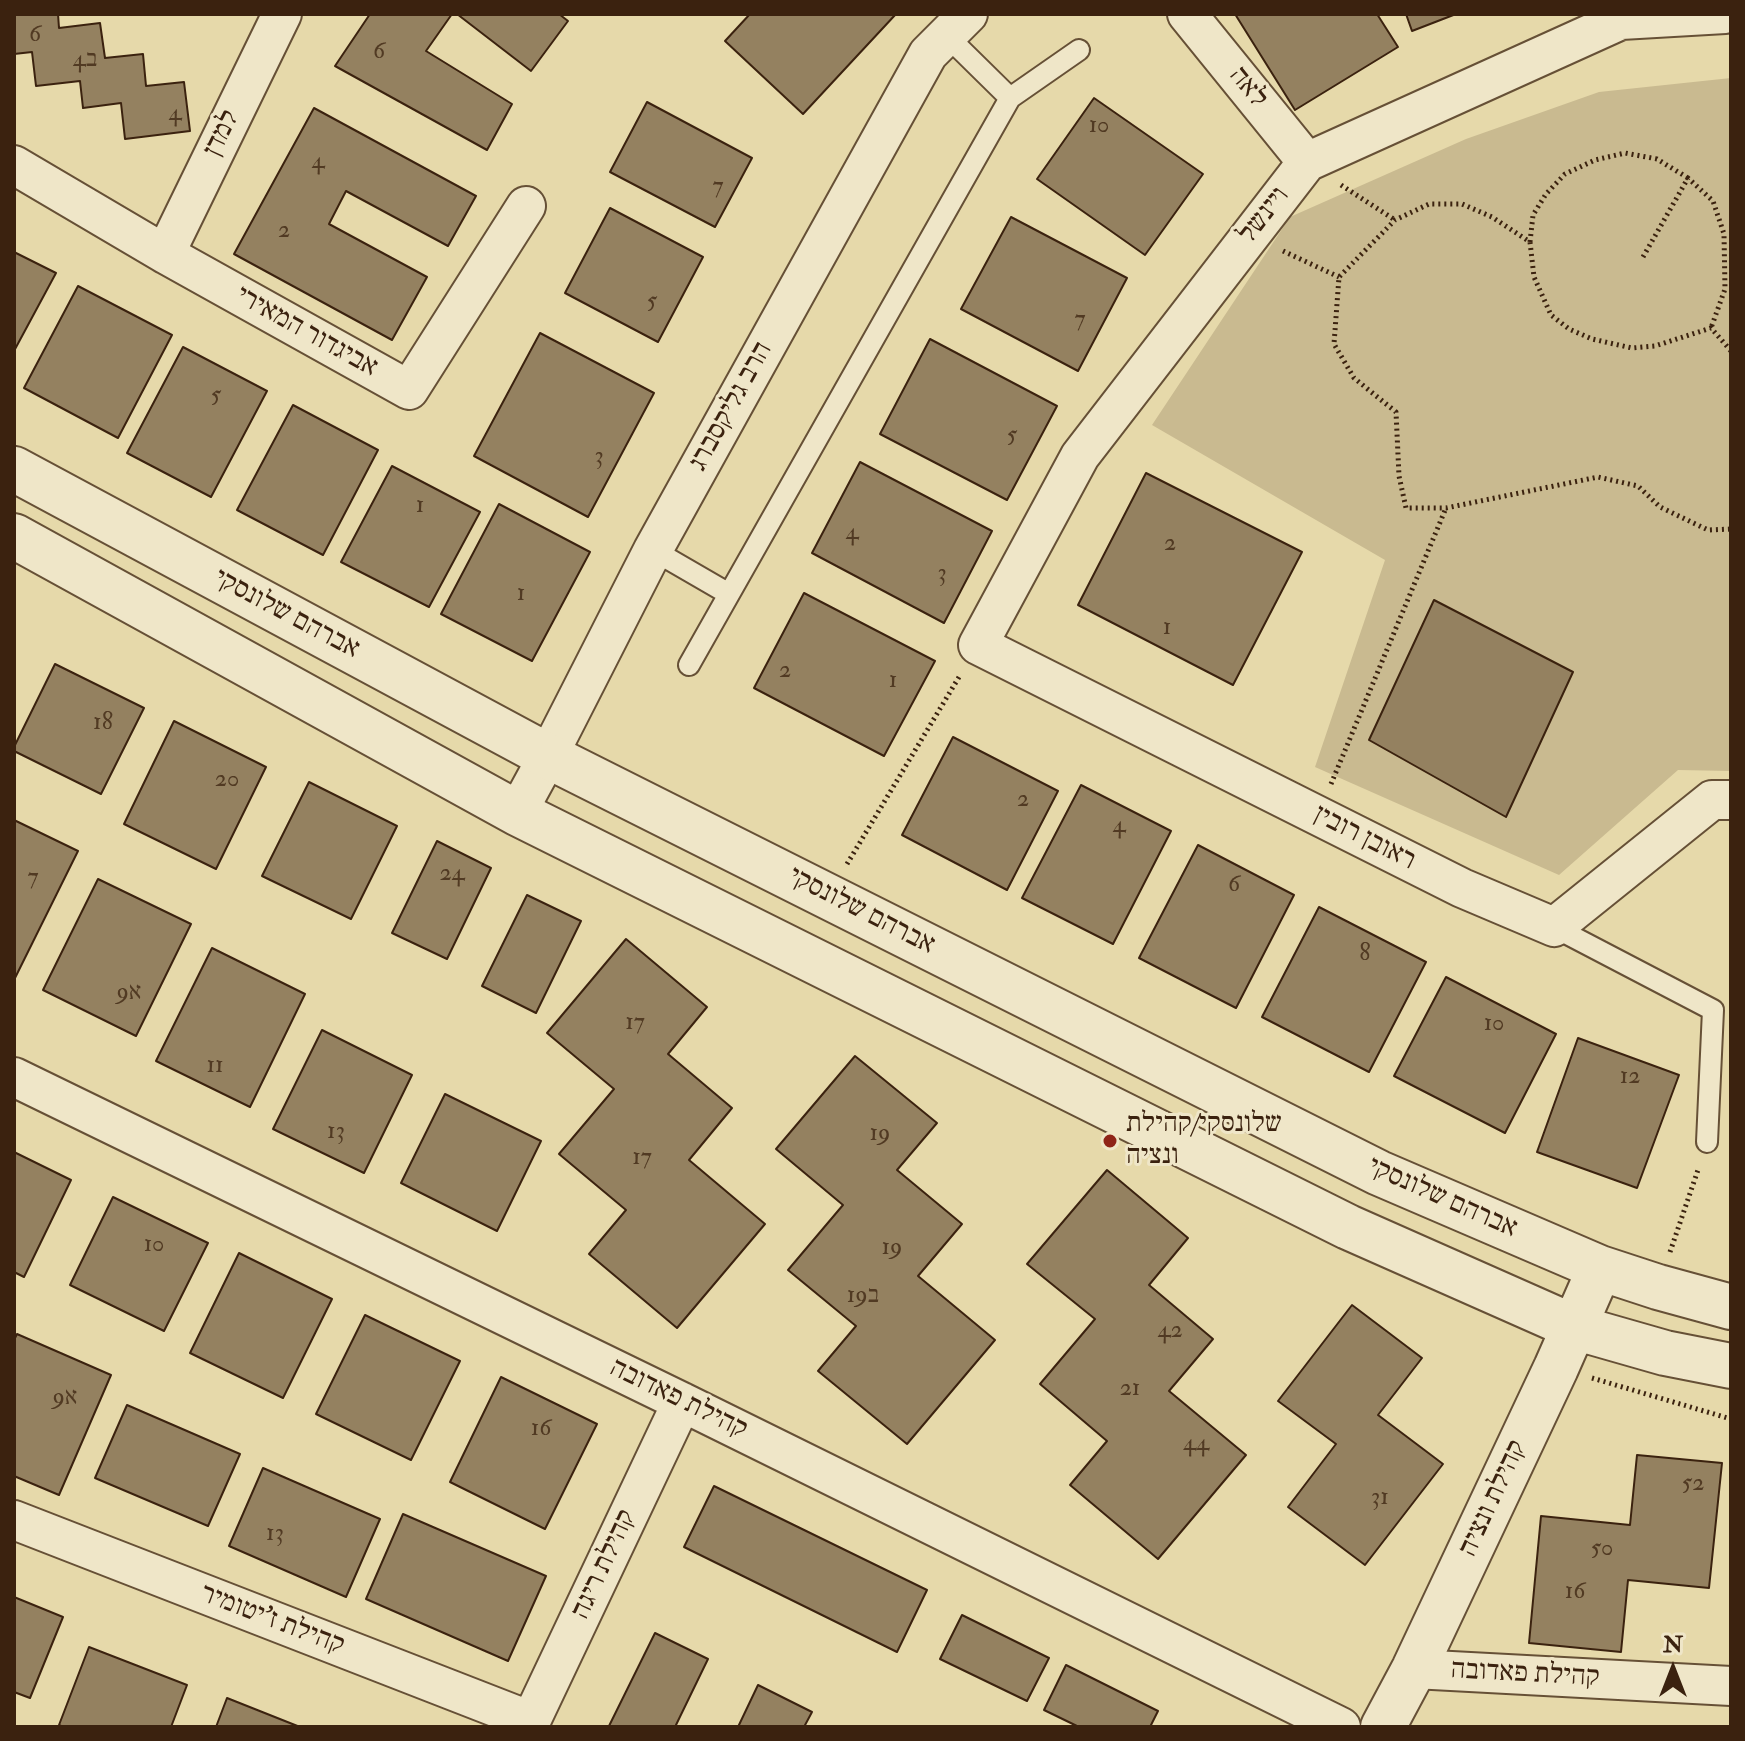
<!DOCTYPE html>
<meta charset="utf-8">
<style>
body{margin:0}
#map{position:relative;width:1745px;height:1741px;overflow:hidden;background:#e6d9aa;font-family:"IM FELL Double Pica",serif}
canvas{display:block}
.frame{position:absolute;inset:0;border:16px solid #3b220f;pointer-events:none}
.north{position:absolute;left:1633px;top:1629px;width:80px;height:80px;-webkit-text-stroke:6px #efe6c8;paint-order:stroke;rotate:0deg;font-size:22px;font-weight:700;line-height:32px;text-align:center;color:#3b220f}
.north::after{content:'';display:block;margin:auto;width:28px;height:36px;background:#3b220f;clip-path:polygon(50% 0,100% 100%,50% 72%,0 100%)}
</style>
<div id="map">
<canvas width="1745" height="1741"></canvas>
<div class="frame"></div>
<div class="north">N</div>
</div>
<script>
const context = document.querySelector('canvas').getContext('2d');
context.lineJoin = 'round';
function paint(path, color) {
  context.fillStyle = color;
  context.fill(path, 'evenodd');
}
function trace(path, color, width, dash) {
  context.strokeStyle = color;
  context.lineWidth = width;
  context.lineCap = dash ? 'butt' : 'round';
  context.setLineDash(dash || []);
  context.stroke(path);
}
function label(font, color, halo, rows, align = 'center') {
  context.font = font + ' "IM FELL Double Pica","Frank Ruhl Libre",serif';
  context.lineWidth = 6;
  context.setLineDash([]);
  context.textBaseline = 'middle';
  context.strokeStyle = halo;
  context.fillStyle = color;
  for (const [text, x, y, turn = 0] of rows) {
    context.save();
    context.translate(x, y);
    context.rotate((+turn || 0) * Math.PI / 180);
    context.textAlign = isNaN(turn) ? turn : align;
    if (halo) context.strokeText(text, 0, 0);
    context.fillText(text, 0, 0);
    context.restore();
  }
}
paint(new Path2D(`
 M1731,78V771L1678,770L1559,875L1315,767L1385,560L1152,425L1290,217L1466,139L1599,92Z`), '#c9ba90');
const building = new Path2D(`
 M14,14H58L59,28L100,23L105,58L143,54L146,86L184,82L190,131L125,139L121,103L83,108L80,81L36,86L32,52L14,54Z
 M370,14H452L426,51L512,104L487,150L335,66Z
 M457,14H559L568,21L531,71Z
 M750,14H896L803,114L725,41Z
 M1235,14H1377L1398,47L1295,110Z
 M1406,14H1456L1412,31Z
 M1094,98L1203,174L1145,255L1037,179Z
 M647,102L752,158L715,227L610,172Z
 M314,108L476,196L448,246L346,191L329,224L427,277L392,340L234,254Z
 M610,208L703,257L658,342L565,293Z
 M1011,217L1127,278L1078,371L961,309Z
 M14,252L56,273L14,351Z
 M78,286L172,335L118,438L24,388Z
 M540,333L654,393L588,517L474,456Z
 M930,339L1057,406L1007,500L880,434Z
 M183,347L267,391L211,497L127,453Z
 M293,405L378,450L323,555L237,510Z
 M860,462L992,531L944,623L812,553Z
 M392,466L480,512L429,607L341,562Z
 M1146,473L1302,552L1233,685L1078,605Z
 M499,504L590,552L532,661L441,614Z
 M804,593L935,661L884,756L754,688Z
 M1434,600L1573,672L1506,817L1369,740Z
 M55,664L144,708L101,794L14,751V747Z
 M174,721L266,767L216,869L124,824Z
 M953,737L1058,791L1007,890L902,835Z
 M309,782L397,826L351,919L262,876Z
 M1081,785L1171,831L1113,944L1022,898Z
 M14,820L78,851L14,980Z
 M437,841L491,868L447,959L392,933Z
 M1198,845L1294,895L1236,1008L1139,958Z
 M98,879L191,924L136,1036L43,990Z
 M527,895L581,921L536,1013L482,986Z
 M1319,907L1426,962L1369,1072L1262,1017Z
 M626,939L707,1007L668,1054L732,1108L689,1160L765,1224L677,1328L589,1254L626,1210L559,1154L614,1089L547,1033Z
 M212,948L305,994L250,1107L156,1061Z
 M1446,977L1556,1034L1505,1133L1394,1076Z
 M322,1030L412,1075L364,1173L273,1129Z
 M1578,1038L1679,1075L1637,1188L1537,1152Z
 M855,1056L937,1123L897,1170L962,1224L918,1276L995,1340L907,1444L818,1371L856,1326L788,1270L843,1205L776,1149Z
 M445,1094L541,1141L497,1231L401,1183Z
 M14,1152L71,1180L24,1277L14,1272Z
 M1107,1170L1188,1238L1149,1285L1213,1339L1169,1391L1246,1455L1158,1559L1070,1485L1107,1441L1040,1384L1095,1319L1027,1264Z
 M113,1197L208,1243L164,1331L70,1285Z
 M239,1253L332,1299L283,1398L190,1353Z
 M1352,1305L1422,1358L1378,1415L1443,1464L1365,1565L1288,1507L1336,1444L1278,1401Z
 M365,1315L460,1361L411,1460L316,1414Z
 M17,1334L111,1375L59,1495L14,1476V1340Z
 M501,1377L597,1424L545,1529L450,1482Z
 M127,1405L240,1454L208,1526L95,1478Z
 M1637,1455L1722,1463L1709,1588L1628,1580L1621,1652L1529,1643L1541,1516L1630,1525Z
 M263,1468L380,1519L346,1597L229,1546Z
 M714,1486L927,1590L897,1652L684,1547Z
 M403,1514L546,1576L508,1661L366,1599Z
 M14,1597L63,1617L30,1698L14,1692Z
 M962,1615L1049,1658L1027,1701L940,1659Z
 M655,1633L708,1659L675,1727H611L609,1726Z
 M89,1647L187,1685L171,1727H63L59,1725Z
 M1066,1665L1158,1711L1150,1727H1079L1044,1710Z
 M758,1685L812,1712L804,1727H738Z
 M227,1698L300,1727H216Z`);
paint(building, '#948160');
trace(building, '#3b220f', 2);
const service = new Path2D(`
 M947,36L1010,98
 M653,550L729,594
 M689,665L1010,98L1079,50
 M1554,927L1713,1010L1707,1142`);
const minor = new Path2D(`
 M1187,14L1307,162
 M1725,14L1621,20L1307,162L1080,456L978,645L1462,888L1554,927L1712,800H1731
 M14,165L165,254L409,390L526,206
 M165,254L282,14
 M517,813L548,756L653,550L928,54L968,14
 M14,1077L682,1402L1341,1727
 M14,1520L531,1721
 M1414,1669L1731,1686
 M528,1727L682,1402`);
const tertiary = new Path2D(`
 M14,469L548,756L1379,1173L1600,1268L1658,1287L1731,1307
 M14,536L517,813L1348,1227L1574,1327L1665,1353L1731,1366
 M1383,1727L1414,1669L1556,1368L1600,1268`);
trace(service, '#665036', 24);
trace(minor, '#665036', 42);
trace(tertiary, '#665036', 48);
trace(new Path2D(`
 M1341,185L1395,220
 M1530,242L1533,215L1546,194L1565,174L1595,160L1625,153L1657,159L1688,178
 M1283,251L1339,277
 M1643,257L1688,178L1713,201L1724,234L1725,289L1711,328
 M1731,351L1711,328L1655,346L1632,348L1592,339L1569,329L1551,315L1534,277L1530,242L1492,217L1462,204H1429L1395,220L1339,277L1334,344L1354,378L1396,412L1399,476L1406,508H1446L1598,477L1638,486L1660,507L1708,530L1731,529
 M1331,784L1446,508
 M847,864L959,677
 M1670,1252L1699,1167
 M1592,1378L1731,1419`), '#3b220f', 5, [2, 4]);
trace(service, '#efe6c8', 20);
trace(minor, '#efe6c8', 38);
trace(tertiary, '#efe6c8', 44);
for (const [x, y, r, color] of [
 [1110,1141,8,"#8f2418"]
]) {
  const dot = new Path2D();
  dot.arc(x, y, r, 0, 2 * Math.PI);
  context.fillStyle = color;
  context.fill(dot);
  trace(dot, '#efe6c8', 3);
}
label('24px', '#513a23', null, [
 ["6",35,36],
 ["6",379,53],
 ["4ב",85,61],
 ["4",175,115],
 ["10",1099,127],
 ["4",318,163],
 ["7",718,188],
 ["2",284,232],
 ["5",652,303],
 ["7",1080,321],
 ["5",216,397],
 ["5",1012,437],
 ["3",599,458],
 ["1",420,507],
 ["4",852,534],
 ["2",1170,545],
 ["3",942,575],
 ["1",521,595],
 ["1",1167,629],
 ["2",785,672],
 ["1",893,682],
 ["18",103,724],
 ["20",227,781],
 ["2",1023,801],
 ["4",1119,827],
 ["24",452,875],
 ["7",33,879],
 ["6",1234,886],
 ["8",1365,955],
 ["9א",129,994],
 ["17",635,1024],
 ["10",1494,1025],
 ["11",215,1067],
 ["12",1630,1078],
 ["13",336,1133],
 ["19",880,1135],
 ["17",642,1159],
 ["10",154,1246],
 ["19",892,1249],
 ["19ב",863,1297],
 ["42",1170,1332],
 ["21",1130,1390],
 ["9א",65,1399],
 ["16",541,1430],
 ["44",1196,1445],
 ["52",1693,1485],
 ["31",1380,1499],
 ["13",275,1535],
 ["50",1602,1550],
 ["16",1575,1593]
]);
label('28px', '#3b220f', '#efe6c8', [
 ["לאה",1247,88,51],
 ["למדן",223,134,-64],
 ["ויינשל",1265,216,-52],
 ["אביגדור המאירי",306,333,29],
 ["הרב גליקסברג",732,407,-61],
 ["אברהם שלונסקי",286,615,28],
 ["ראובן רובין",1364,839,27],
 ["אברהם שלונסקי",861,912,27],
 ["אברהם שלונסקי",1442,1199,24],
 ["קהילת פאדובה",678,1400,26],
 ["קהילת ונציה",1494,1499,-65],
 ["קהילת ריגה",605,1565,-65],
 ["קהילת ז'יטומיר",272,1621,21],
 ["קהילת פאדובה",1525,1675,3]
]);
label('28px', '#3b220f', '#efe6c8', [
 ["שלונסקי/קהילת",1126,1125],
 ["ונציה",1126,1157]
], 'left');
</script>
